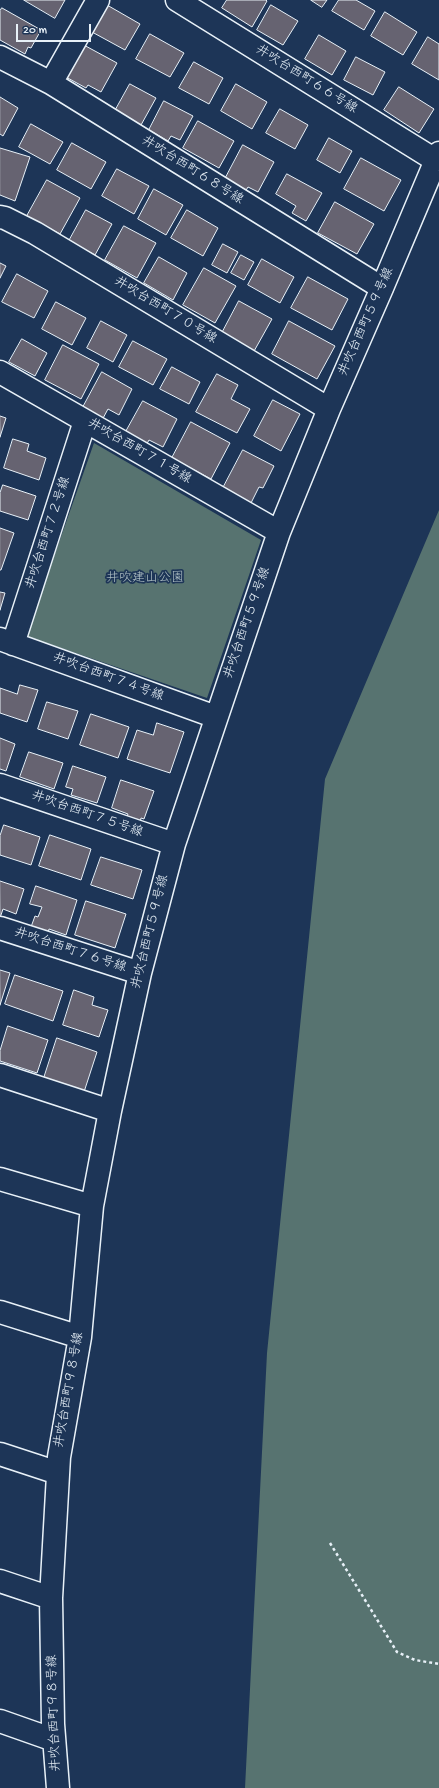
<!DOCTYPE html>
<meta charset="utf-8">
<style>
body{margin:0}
#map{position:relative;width:439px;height:1788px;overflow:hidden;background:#1d3557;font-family:"Gochi Hand",sans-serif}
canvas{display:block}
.scale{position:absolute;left:16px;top:24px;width:75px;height:18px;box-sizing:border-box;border:2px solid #e8f1f8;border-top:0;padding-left:5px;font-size:12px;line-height:14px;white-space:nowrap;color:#e8f1f8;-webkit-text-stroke:3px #1d3557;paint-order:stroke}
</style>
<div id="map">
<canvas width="439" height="1788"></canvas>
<div class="scale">20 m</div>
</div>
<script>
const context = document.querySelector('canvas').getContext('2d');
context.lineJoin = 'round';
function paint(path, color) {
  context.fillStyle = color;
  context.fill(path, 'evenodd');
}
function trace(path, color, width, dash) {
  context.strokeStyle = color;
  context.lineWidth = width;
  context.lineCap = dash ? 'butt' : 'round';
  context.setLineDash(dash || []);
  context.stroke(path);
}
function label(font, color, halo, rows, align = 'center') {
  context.font = font + ' "Gochi Hand","Klee One",sans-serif';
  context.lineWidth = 3.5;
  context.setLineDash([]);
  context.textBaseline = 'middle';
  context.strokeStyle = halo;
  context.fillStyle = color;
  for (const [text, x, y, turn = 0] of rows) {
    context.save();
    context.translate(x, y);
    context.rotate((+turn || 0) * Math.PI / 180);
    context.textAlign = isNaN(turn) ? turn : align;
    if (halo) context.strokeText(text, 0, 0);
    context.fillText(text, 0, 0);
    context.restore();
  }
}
paint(new Path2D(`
 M94,443L261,540L207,698L26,636Z
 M439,510V1788H245L267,1353L325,779Z`), '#577370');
const building = new Path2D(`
 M24,0H65L55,18Z
 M227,0H266L267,1L252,27L222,8Z
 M311,0H327L322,7Z
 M339,0H356L375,11L364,30L332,11Z
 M107,5L140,24L125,50L92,32Z
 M271,5L298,21L283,45L257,30Z
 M2,8L41,30L31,48L28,47L25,54L0,40V11Z
 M385,12L417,32L403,55L371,36Z
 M150,34L184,53L170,77L136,59Z
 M319,35L346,51L332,75L305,59Z
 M428,37L439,44V80L412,64Z
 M82,44L117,63L101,92L88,85L86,88L64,76Z
 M356,57L385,72L373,95L344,80Z
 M194,62L223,78L209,104L179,88Z
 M130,84L156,98L141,125L115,111Z
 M236,84L267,102L252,129L221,111Z
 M399,87L434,109L419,133L384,110Z
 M0,97L18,108L3,136L0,134Z
 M164,101L193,116L180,140L171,136L168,141L149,130Z
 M280,109L308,125L295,149L266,133Z
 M198,121L234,141L219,168L183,148Z
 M31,124L63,142L50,164L19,147Z
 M329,138L352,151L340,173L317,160Z
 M72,143L106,162L91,189L57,170Z
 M243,145L274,162L258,192L248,187L245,192L224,181Z
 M0,148L30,157L15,201L0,195Z
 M361,158L401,180L384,211L344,189Z
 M117,169L149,186L134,214L102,196Z
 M287,174L322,193L306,221L292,213L296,206L276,194Z
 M47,180L80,198L60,234L27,216Z
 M154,189L183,205L166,235L138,219Z
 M335,202L374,224L357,254L318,233Z
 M86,210L112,224L95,255L69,241Z
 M187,210L218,228L203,256L171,238Z
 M124,226L156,243L137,278L105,260Z
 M223,244L238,252L227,273L212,265Z
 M241,255L254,262L244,280L231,273Z
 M159,257L187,273L173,300L144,283Z
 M262,259L294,277L280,303L248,285Z
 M0,263L6,266L0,278Z
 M204,268L236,286L215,323L183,305Z
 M17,274L48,291L34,318L2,302Z
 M308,277L348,299L332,330L291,308Z
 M239,301L272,319L253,353L221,335Z
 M56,302L86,318L72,345L42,329Z
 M101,321L127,335L113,362L87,348Z
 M289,321L335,346L317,379L272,354Z
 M22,339L47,353L35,376L9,362Z
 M133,341L167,359L153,385L119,367Z
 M63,345L99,364L81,399L45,380Z
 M172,367L200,382L189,404L160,389Z
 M102,372L132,389L119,415L108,409L101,422L81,411Z
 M217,374L238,385L231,399L250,409L237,433L196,412Z
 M273,400L300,414L281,451L254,436Z
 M143,401L177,419L163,447L149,440L144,449L123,437Z
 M0,416L6,418L0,437Z
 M191,422L230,443L211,479L172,458Z
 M13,439L29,444L27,451L46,458L39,480L4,468Z
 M243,450L274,466L263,488L259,487L250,505L222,490Z
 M3,485L36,496L28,520L0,511V493Z
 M0,528L14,533L1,570H0Z
 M0,592L5,593L0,610Z
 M20,685L38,690L27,722L0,713V688L17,694Z
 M47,702L78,711L68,739L38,729Z
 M91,714L129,727L118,758L80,745Z
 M157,723L184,732L170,773L127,759L137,730L153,735Z
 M0,738L15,744L6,771L0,769Z
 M29,752L63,763L54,789L20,777Z
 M73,766L106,777L97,803L71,795L73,789L66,787Z
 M121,780L154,791L144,819L141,818L140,823L126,819L128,814L112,808Z
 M4,825L40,837L31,865L0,855V836Z
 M50,835L91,849L81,880L39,866Z
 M101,857L142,870L133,899L91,885Z
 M0,881L24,889L16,914L3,909L0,918Z
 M36,886L77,900L66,935L49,929L48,933L31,927L35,916L38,917L42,907L30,904Z
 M86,901L126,914L115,948L75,935Z
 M0,970L10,973L0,1005Z
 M15,975L63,991L53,1021L5,1004Z
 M74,990L94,997L92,1005L108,1010L99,1037L63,1025Z
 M8,1026L48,1040L37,1073L0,1061V1051Z
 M57,1038L97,1052L84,1092L44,1078Z`);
paint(building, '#666371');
trace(building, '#e8f1f8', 1);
const minor = new Path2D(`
 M177,0L435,160
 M0,57L51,83L382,288
 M51,83L98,0
 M0,217L5,218L35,233L329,409
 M0,372L279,532
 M0,639L216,717
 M13,644L85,421
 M0,785L174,844
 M0,928L140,973
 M0,1075L110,1111L92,1206L80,1337L59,1457L51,1598L53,1724L58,1788
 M110,1111L140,973L174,844L279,532L329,409L382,288L439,153
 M0,1179L92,1206
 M0,1312L80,1337
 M0,1454L58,1473
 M0,1581L51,1598
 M0,1721L54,1740`);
trace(minor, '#e8f1f8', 25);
trace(new Path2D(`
 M330,1543L397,1652L415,1660L439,1664`), '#e8f1f8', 2.5, [3, 3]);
trace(minor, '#1d3557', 22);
label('13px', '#e8f1f8', '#1d3557', [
 ["井吹台西町６６号線",306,80,32],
 ["井吹台西町６８号線",192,171,32],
 ["井吹台西町７０号線",165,311,31],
 ["井吹台西町５９号線",367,322,-66],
 ["井吹台西町７１号線",139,452,30],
 ["井吹台西町７２号線",49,533,-72],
 ["井吹台西町５９号線",248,623,-71],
 ["井吹台西町７４号線",108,678,20],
 ["井吹台西町７５号線",87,815,19],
 ["井吹台西町５９号線",151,932,-76],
 ["井吹台西町７６号線",70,951,18],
 ["井吹台西町９８号線",70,1390,-80],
 ["井吹台西町９８号線",55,1713,-92]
]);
label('13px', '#b5c5c8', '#1d3557', [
 ["井吹建山公園",145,579]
]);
</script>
